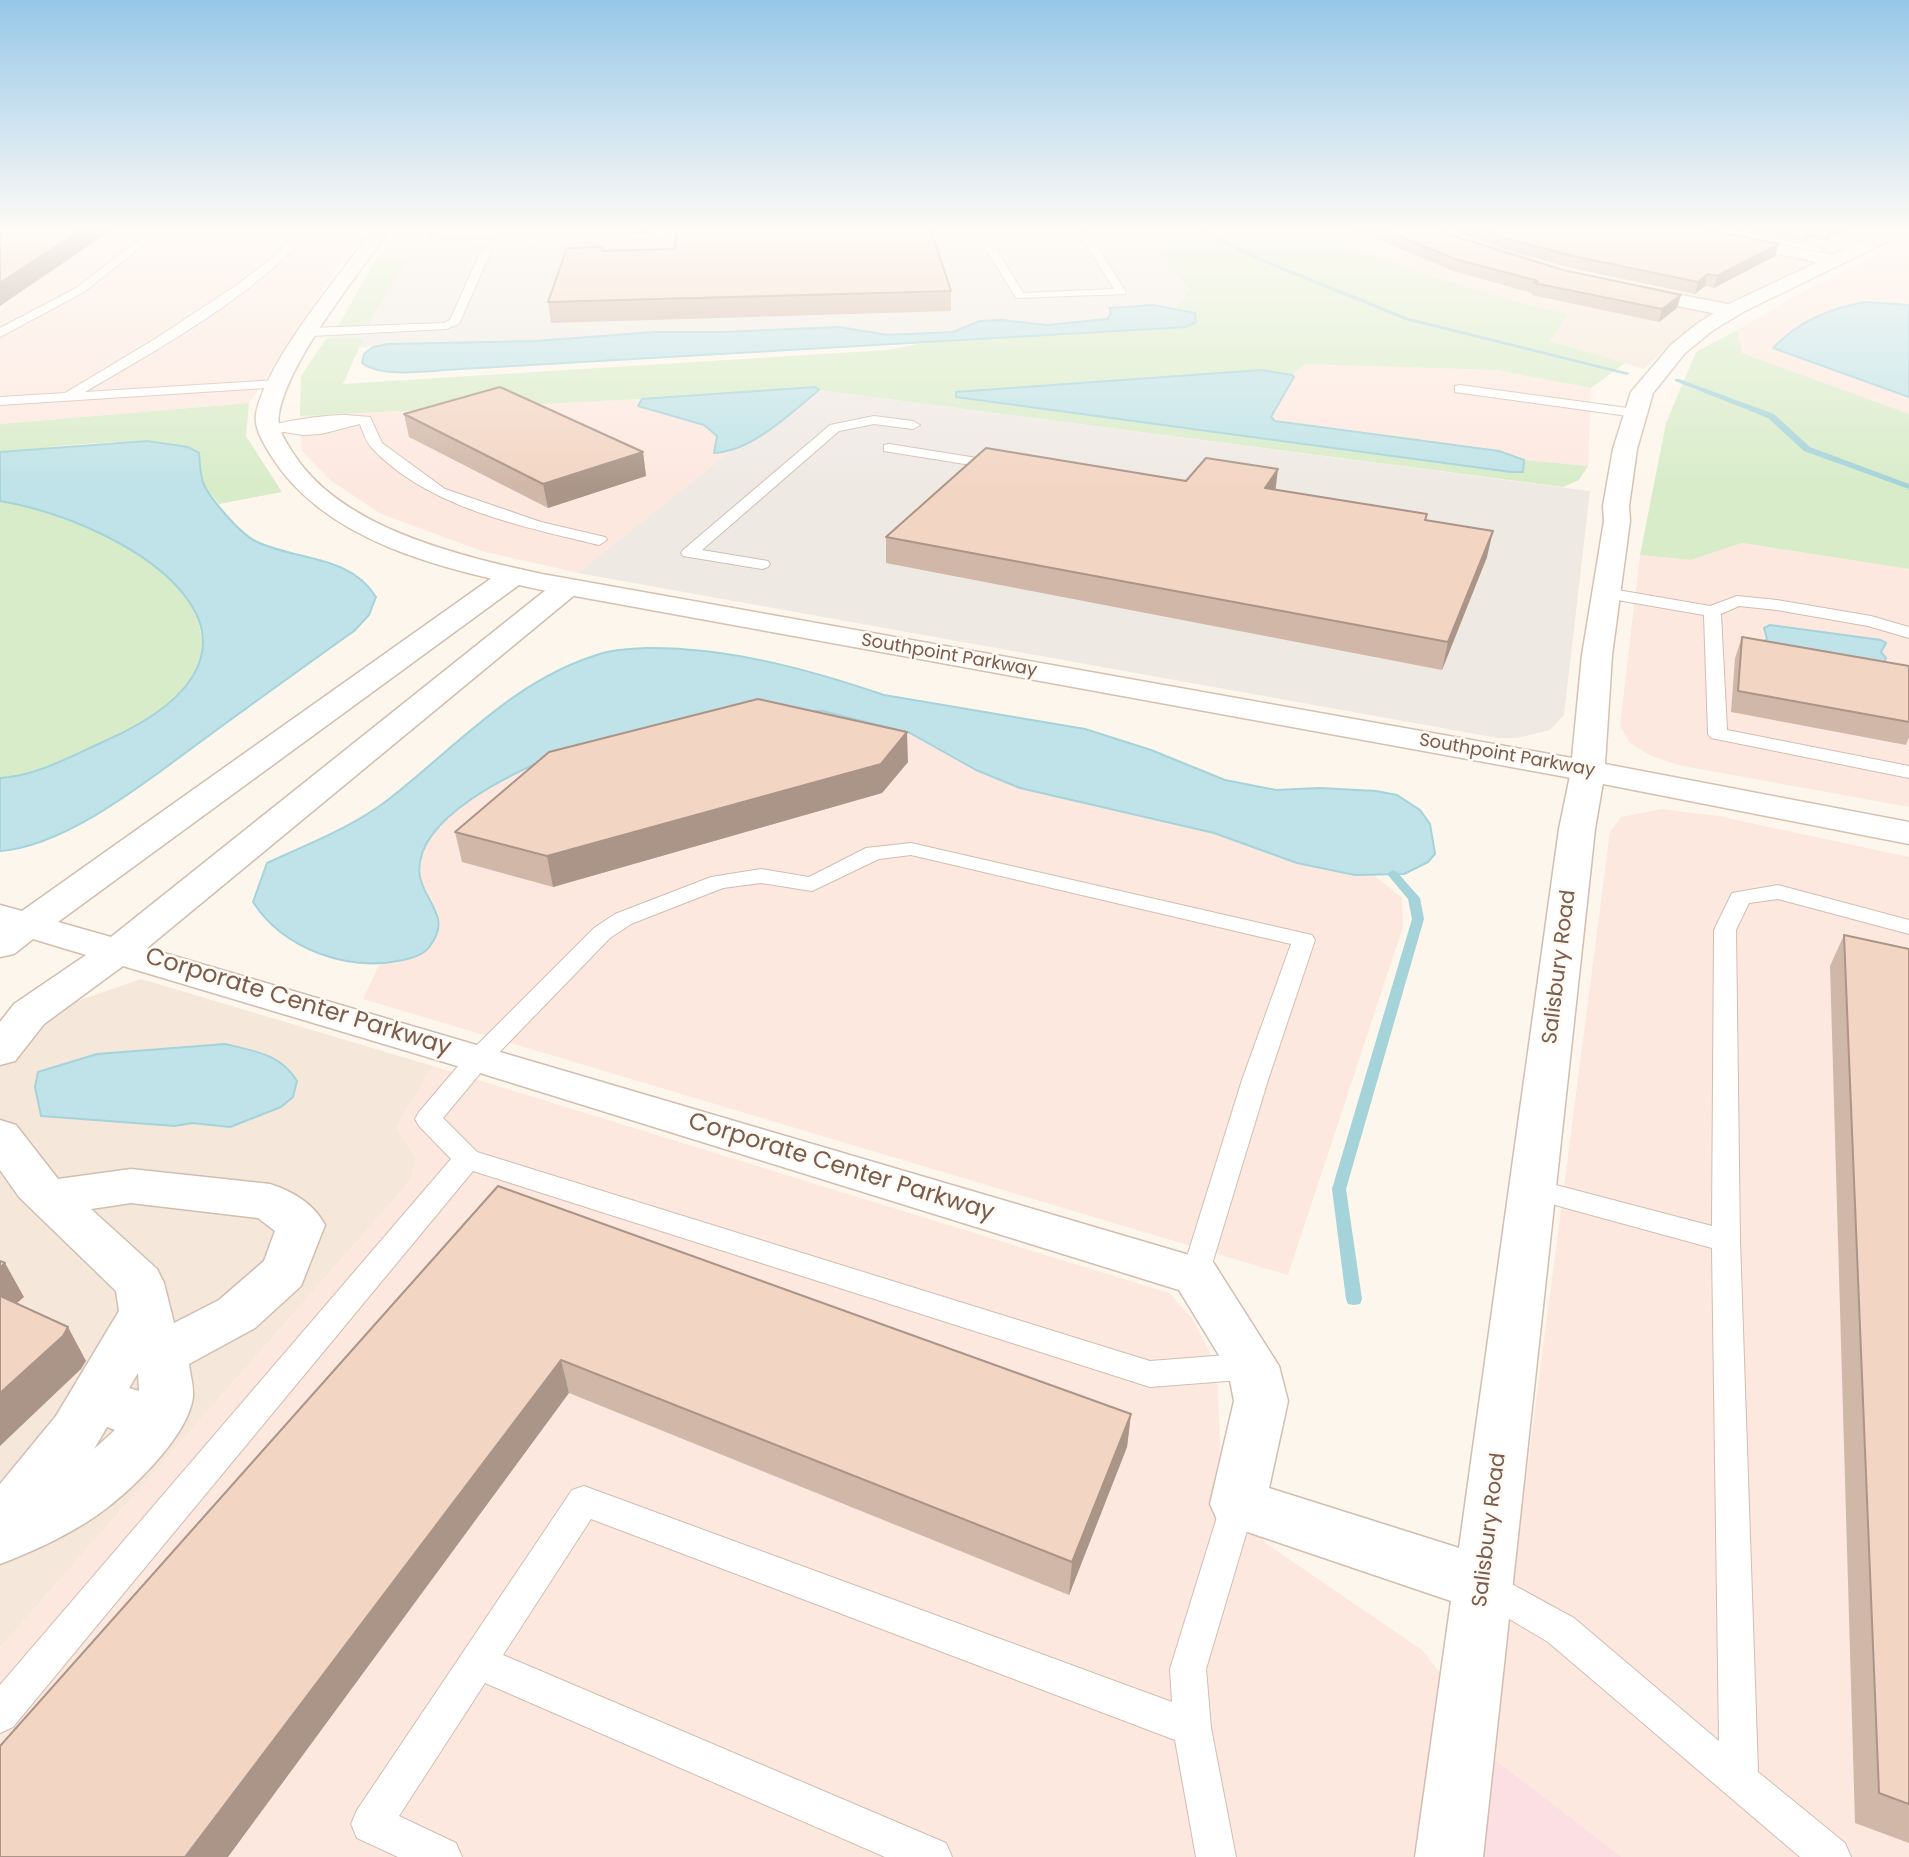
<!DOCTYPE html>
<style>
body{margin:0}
canvas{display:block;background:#fdf6ec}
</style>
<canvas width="1909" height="1857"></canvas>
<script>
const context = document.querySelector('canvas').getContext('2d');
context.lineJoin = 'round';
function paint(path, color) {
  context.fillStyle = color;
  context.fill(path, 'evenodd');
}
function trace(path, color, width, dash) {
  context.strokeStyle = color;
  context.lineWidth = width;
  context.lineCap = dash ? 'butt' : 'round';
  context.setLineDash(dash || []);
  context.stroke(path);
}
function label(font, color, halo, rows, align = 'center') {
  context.font = font + ' Poppins,sans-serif';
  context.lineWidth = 5;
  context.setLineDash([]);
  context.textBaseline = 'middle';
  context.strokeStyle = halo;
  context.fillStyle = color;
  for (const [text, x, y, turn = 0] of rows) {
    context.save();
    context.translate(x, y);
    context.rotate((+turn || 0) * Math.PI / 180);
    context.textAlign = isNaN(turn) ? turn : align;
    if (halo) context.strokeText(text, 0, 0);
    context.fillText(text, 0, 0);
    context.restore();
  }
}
paint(new Path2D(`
 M1322,227H1425L1476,252L1710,310L1712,315L1681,334L1644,369L1550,341L1567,314L1515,303L1394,264L1318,234Z
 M1444,227H1658L1814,261L1816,264L1732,303H1718L1596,280L1525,260L1486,247Z
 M1683,227H1890L1838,254L1829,255Z
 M141,979L433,1066L396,1128L416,1157L411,1180L0,1648V1028Z`), '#f5e8da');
paint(new Path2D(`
 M0,227H364L249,403L0,424Z
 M1909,237V414L1741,353L1737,330L1797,295Z
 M1306,364L1496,370L1591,388L1588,466L1524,460L1499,451L1275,421L1271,417L1294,377L1292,375Z
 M642,399L638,406L704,425L717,436L714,453H728L578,573L482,551L381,514L330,480L302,451L300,416Z
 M1742,543L1909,569V807L1678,765L1651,756L1630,743L1620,726L1640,555L1691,560Z
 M776,711H822L910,733L976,770L1020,788L1214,833L1297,863L1355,875H1374L1402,898L1403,927L1288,1275L363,999L379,965L417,957L438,912L420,878L422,850L438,825L473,798L534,764L563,752Z
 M1662,809L1718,816L1909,857V1857H1622L1490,1756L1610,832L1621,817Z
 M433,1066L1169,1293L1192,1318L1217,1366L1222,1495L1267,1544L1422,1650L1442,1675L1413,1857H0V1648L411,1180L416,1156L396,1128Z`), '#fde8e0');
paint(new Path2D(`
 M1043,228H1106L1143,235L1190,290L1176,308L1153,305L1123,306L1110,308L1111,313L1107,319L1048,325L1001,320L980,321L953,332L888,335L839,327L722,332H655L536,341L389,344L358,348L362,339H326L338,326L368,325L406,259L375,261L387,247Z
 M819,390L1590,491L1564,715L1550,730L1517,738H1498L578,573L728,453L774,427Z`), '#efe9e4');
paint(new Path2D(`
 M1490,1756L1622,1857H1481Z`), '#fbdfe3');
paint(new Path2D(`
 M1042,227H1322L1319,234C1400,266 1482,296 1568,314L1550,341L1625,363L1591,388L1496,370L1306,364L1292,375L1261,370L956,393L1511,472L1522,471L1524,460L1588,466L1579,480L1563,487L819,390L815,387L642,399L300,416L301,376L326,339H363L343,384L886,350L936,341L1186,327L1195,313L1176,308L1190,290L1143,235L1106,228Z
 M407,259L368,325L338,326L375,261Z
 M1737,330L1742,353L1909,414V569L1742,543L1691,560L1640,555L1666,423L1696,352Z
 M249,403L246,436L282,492L219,504L203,484L199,453C154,431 52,448 0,452V424Z
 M0,501C68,513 194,559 202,639C202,644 204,651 203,655C193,713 55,770 3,778H0Z`), '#d8ecc9');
const water = new Path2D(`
 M431,227H658L659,228L649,232L622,235L445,240L429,236Z
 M1866,302L1909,305V397L1773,348C1797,322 1832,307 1866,302Z
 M1153,305L1195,313L1196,322L1186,327L461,369C435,370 382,379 362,363L364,354L373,347L388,344L536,341L655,332H722L839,327L888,335L953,332L980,321L1001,320L1047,325L1107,319L1111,313L1109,308Z
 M1261,370L1292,375L1294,377L1271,417L1275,421L1499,451L1524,460L1523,472H1511L956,397V392Z
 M815,387L819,390C791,413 751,452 714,453L717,436L704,425L638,406L642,399Z
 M147,441L188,447L199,453C200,463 200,476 204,485C212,501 240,533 255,541C296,561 349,554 376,597L369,615L354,631C305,666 256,701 207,737C152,777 69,846 0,851V778C37,776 71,756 105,741C318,646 137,525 0,501V452Z
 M1770,625L1881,640L1886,643L1881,652L1886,658L1884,663L1761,643L1767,639L1764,628Z
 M646,648C726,647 808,669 884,695L1085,729L1151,750L1225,780L1276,790L1320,788L1376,791L1397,795L1420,810L1430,824L1435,854L1428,862L1404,874L1355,875L1297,863L1214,833L1020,788L976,770L910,733L822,711H776L563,752C519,770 410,818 420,877C425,902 452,917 430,946C424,955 413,958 403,960C349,972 284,950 253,902L267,863C308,844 353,827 389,799C458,745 516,678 603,653C617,649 632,649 646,648Z
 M225,1044C254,1051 281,1054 297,1081L293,1097L281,1107L230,1127L192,1123L175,1126L41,1116L35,1087L38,1072L97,1054Z`);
paint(water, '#bfe3e8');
trace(water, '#a5d3da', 2);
paint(new Path2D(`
 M1195,227H1200L1254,255L1409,318L1630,373L1627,375L1405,320L1250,257Z
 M1675,379H1679L1774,414L1810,447L1909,484V489L1804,451L1768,418L1675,381Z
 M1393,870L1397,872L1420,898L1424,919L1346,1189L1362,1299L1360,1304L1354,1305L1348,1304L1346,1299L1332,1189L1412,919L1408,899L1387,874Z`), '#a5d3da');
const lane = new Path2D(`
 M155,227H166L84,292L0,337V328L76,288Z
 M302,227H312C264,291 155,351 85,392L277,380L281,381V387L0,405V397L65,393L155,339L234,287L271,259Z
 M1702,227H1720L1824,249L1819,252Z
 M1833,227H1851L1891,236L1886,239Z
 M1084,231L1088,232L1126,292L1125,294L1016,298L978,236L987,234L1023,293L1114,289L1079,234Z
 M486,248L491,251L459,324L446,329L311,336L305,332L311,328L444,323L450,320L481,251Z
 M1460,385L1635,409L1642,413L1635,417L1455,392V386Z
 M345,415L370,417L382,443L445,489L541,522L605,537L607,540L599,545C524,527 426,507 372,448C366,442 363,432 360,424L321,434L303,435L284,432L269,434L262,430C273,421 329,415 345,415Z
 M874,416L913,421L920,425L913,429L874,424L839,431L702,550L768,561L770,564L768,567L762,569L683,556L681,553L683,550L830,425Z
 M889,444L1002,462L1009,466L1002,470L884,451V445Z
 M1606,588L1710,606L1737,596L1777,600L1871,616L1909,627V638L1868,626L1777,610L1739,606L1721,614L1727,730L1909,766V778L1711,738L1708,734L1704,615L1600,597L1598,593L1600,589Z
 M911,843L1312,935L1315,940L1268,1080L1206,1284L1196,1288L1186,1284L1181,1276L1242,1080L1291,944L911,855L879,859L812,891L761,883L723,888L631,924L610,938L488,1064L443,1118L477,1152L1150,1361L1253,1353L1264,1357L1268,1366L1264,1375L1253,1379L1150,1387L473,1171L13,1727L0,1733V1685L451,1159L419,1126L415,1119L419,1112L470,1052L594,928L615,914L711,877L761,869L809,877L866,848Z
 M1778,885L1909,920V934L1778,899L1749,903L1736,930L1740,1241L1758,1772L1845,1843L1851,1857H1800L1548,1642L1474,1598L1469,1586L1474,1574L1486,1570L1574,1618L1719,1741L1712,1248L1533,1199L1523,1196L1519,1189L1523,1182L1533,1179L1712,1226L1714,930L1732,893Z
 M584,1486L1172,1702L1170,1669L1221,1504L1226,1493L1238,1489L1250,1493L1255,1504L1206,1669L1211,1728L1236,1857H1196L1175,1740L591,1519L503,1655L946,1843L952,1857H885L485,1683L399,1816L456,1843L462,1857H398L357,1838L351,1824L357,1810L572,1490Z`);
const street = new Path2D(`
 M1660,227H1691L1837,256L1846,261L1837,266L1668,232Z
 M1630,285L1732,305L1742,311L1732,317L1623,295L1621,291L1623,287Z
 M513,568L523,570L527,576L523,582L58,922L111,937L557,581L567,579L577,581L581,587L577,593L147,948L1213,1262L1279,1366L1288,1401L1269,1488L1459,1548L1559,829L1571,771L1576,764L1588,761L1600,764L1605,771L1595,829L1483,1857H1415L1451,1601L1218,1522L1210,1504L1234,1401L1228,1370L1179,1290L464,1068L123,966L44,1024L15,1061L0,1065V1022L14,1004L86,955L33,939L14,954L0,957V905L22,911L503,570Z
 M0,1120L16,1125L58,1179L131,1169L270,1184C292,1191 314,1204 325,1225L301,1286L255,1328L189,1364C190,1374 194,1387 193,1397C188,1437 128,1494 96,1516C68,1535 32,1552 0,1564V1484L56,1416L119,1311L116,1291L19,1197L0,1170ZM131,1203L258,1218L275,1231L264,1261L219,1300L174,1323L164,1283L157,1269L91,1209ZM138,1373L139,1391L129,1388ZM107,1427L115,1430L94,1449Z`);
const secondary = new Path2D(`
 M375,227H391C359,274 288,360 279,414C276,428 286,442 293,453C341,529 460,556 542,574L1572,758L1582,655L1604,521L1603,506L1613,449L1631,392L1671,345L1698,323L1729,304L1892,227H1909V231L1743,312L1712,331L1685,353L1653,393L1637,449L1629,506L1630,521L1612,655L1605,764L1909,822V844L1588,781L542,590C446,569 325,544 270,454C263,442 254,428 256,414C266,361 342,272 375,227Z`);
trace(lane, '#d1beb0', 2);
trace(street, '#d1beb0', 3);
trace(secondary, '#d6c0b0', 3);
paint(lane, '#fff');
paint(street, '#fff');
paint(secondary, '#fff');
paint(new Path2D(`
 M1348,227H1435L1451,235L1677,308L1659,322L1532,295V293L1453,271Z
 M1447,227H1689L1775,256L1714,288L1705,286L1695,294L1571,268L1510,251L1457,233Z
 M1730,227H1844L1843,232L1824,241L1810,238L1803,242Z
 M674,249L951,291V311L551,323L548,302L604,251Z
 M404,414L643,452L646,476L548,508L409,437Z
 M1186,481L1276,490L1426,520L1487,557L1442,670L886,563V537Z
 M1742,637L1909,666V737L1906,745L1731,712L1735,658Z
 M908,762L882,793L553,887L462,862L455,832Z
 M1844,935L1909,949V1843L1855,1823L1830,966Z
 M498,1186L1131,1414L1127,1447L1069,1595L569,1393Z`), '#d1b7a8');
paint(new Path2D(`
 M85,227H116L0,306V283Z
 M1814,227L1810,238L1803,242L1807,230Z
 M1833,227H1844L1843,232L1824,241L1828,229Z
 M1779,244L1775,256L1714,288L1717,276Z
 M1708,274L1705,286L1695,294L1698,282Z
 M1681,295L1677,308L1659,322L1662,309Z
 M643,452L646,476L548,508L543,484Z
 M1278,469L1275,494L1265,488Z
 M1493,531L1487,557L1442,670L1448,642Z
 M907,732L908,762L882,793L553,887L547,856Z
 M5,1263L24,1297L0,1318V1268Z
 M68,1327L86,1361L81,1369L0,1446V1393Z
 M561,1360L569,1393L228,1857H185Z
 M1131,1414L1127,1447L1069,1595L1072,1562Z`), '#aa9588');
const building = new Path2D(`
 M0,227H85L0,283Z
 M678,227H930L951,291L548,302L567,248L603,247L602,251L674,249Z
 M1377,227H1435L1451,235L1563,270L1681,295L1662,309L1534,283L1538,281L1455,259Z
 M1475,227H1689L1779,244L1717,276L1708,274L1698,282L1573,256L1512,240Z
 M1789,227H1814L1807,230Z
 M1814,227H1833L1828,229Z
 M500,387L643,452L543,484L404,414Z
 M986,448L1186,481L1206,458L1278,469L1265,488L1427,514L1425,520L1493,531L1448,642L886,537Z
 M1742,637L1909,666V722L1738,691Z
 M758,699L907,732L881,764L547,856L455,832L549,752Z
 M1844,935L1909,949V1804L1879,1793Z
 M498,1186L1131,1414L1072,1562L561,1360L185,1857H0V1746Z
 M0,1261L5,1263L0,1268Z
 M0,1296L68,1327L63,1336L0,1393Z`);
paint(building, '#f3d5c3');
trace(building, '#aa9588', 2);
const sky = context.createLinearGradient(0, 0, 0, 487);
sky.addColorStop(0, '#97c7e8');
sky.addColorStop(0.47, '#fefbf6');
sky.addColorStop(1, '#fefbf600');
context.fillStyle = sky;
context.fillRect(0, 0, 1909, 487);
label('18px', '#7a5c4d', '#fffaf3', [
 ["Southpoint Parkway",949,656,10],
 ["Southpoint Parkway",1507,756,10]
]);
label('21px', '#7a5c4d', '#fffaf3', [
 ["Salisbury Road",1560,967,-83],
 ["Salisbury Road",1490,1530,-83]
]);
label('24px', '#7a5c4d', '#fffaf3', [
 ["Corporate Center Parkway",298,1003,17],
 ["Corporate Center Parkway",841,1168,17]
]);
</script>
